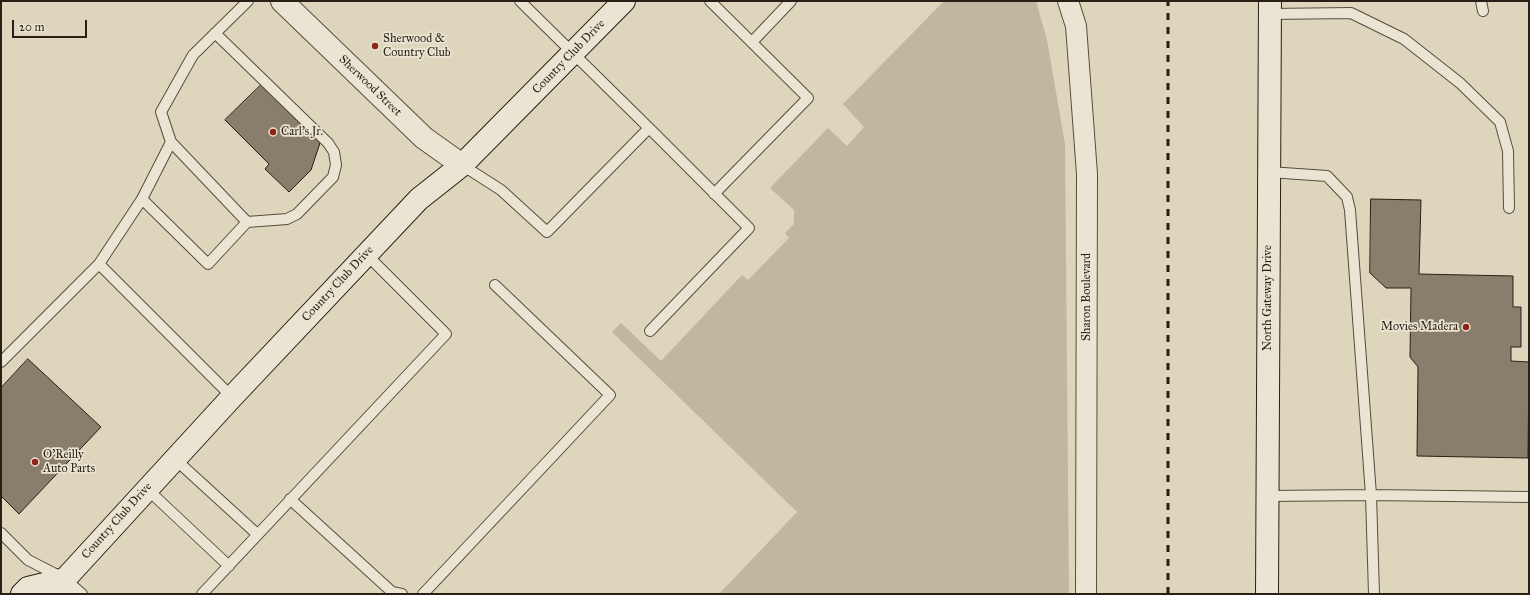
<!DOCTYPE html>
<style>
body{margin:0}
#map{position:relative;width:1530px;height:595px;overflow:hidden;background:#ded6bc;font-family:"IM FELL Great Primer",serif}
canvas{display:block}
.frame{position:absolute;inset:0;border:2px solid #2a1f14;pointer-events:none}
.scale{position:absolute;left:12px;top:20px;width:75px;height:18px;box-sizing:border-box;border:2px solid #2a1f14;border-top:0;padding-left:5px;font-size:12px;line-height:14px;white-space:nowrap;color:#2a1f14;-webkit-text-stroke:3px #eae4d3;paint-order:stroke}
</style>
<div id="map">
<canvas width="1530" height="595"></canvas>
<div class="frame"></div>
<div class="scale">20 m</div>
</div>
<script>
const context = document.querySelector('canvas').getContext('2d');
context.lineJoin = 'round';
function paint(path, color) {
  context.fillStyle = color;
  context.fill(path, 'evenodd');
}
function trace(path, color, width, dash) {
  context.strokeStyle = color;
  context.lineWidth = width;
  context.lineCap = dash ? 'butt' : 'round';
  context.setLineDash(dash || []);
  context.stroke(path);
}
function label(font, color, halo, rows, align = 'center') {
  context.font = font + ' "IM FELL Great Primer",serif';
  context.lineWidth = 3.5;
  context.setLineDash([]);
  context.textBaseline = 'middle';
  context.strokeStyle = halo;
  context.fillStyle = color;
  for (const [text, x, y, turn = 0] of rows) {
    context.save();
    context.translate(x, y);
    context.rotate((+turn || 0) * Math.PI / 180);
    context.textAlign = isNaN(turn) ? turn : align;
    if (halo) context.strokeText(text, 0, 0);
    context.fillText(text, 0, 0);
    context.restore();
  }
}
paint(new Path2D(`
 M944,1H1036L1047,40L1065,144L1069,594H719L797,512L612,332L621,323L661,361L742,275L748,280L789,238L785,233L794,224V210L770,188L828,128L847,146L864,127L843,104Z`), '#bfb79f');
const building = new Path2D(`
 M261,85L320,143L311,170L289,192L265,169L269,164L225,120Z
 M1371,199L1421,200L1419,274L1513,276V307H1521V347H1511V361L1529,362L1528,458L1417,456L1418,367L1410,357L1411,288H1386L1370,273Z
 M28,359L101,427L19,514L1,496V388Z`);
paint(building, '#887e6b');
trace(building, '#2a1f14', 1);
const service = new Path2D(`
 M710,1L808,98L714,194
 M1481,1L1483,11
 M1269,14L1351,13L1404,39L1460,83L1500,122L1508,151L1509,208
 M215,33L328,143L334,152L336,165L333,177L297,214L287,219L247,222
 M752,42L791,1
 M649,128L749,228L650,331
 M462,165L501,190L547,232L649,128L520,1
 M142,199L171,142
 M1,362L99,264
 M232,397L99,264L142,199L208,264L247,222L171,142L161,112L193,55L248,1
 M175,459L257,534
 M147,489L229,566
 M1267,496L1371,495L1350,210L1347,197L1327,176L1269,172
 M290,499L392,592L402,594
 M1,533L28,560L65,579L82,594
 M202,594L446,334L367,255
 M423,594L610,395L495,285
 M1374,594L1371,495L1529,497`);
const minor = new Path2D(`
 M1068,1L1076,26L1087,174L1086,594`);
const tertiary = new Path2D(`
 M282,1L424,138L462,165`);
const secondary = new Path2D(`
 M22,594L28,588L65,579
 M62,594L65,579L232,397L419,199L462,165L624,1
 M1267,594L1270,1`);
trace(service, '#574d3e', 12);
trace(minor, '#574d3e', 22);
trace(tertiary, '#574d3e', 24);
trace(secondary, '#2a1f14', 24);
trace(service, '#eae4d3', 10);
trace(minor, '#eae4d3', 20);
trace(tertiary, '#eae4d3', 22);
trace(secondary, '#eae4d3', 22);
trace(new Path2D(`
 M1168,594V1`), '#2a1f14', 3, [7, 7]);
for (const [x, y, r, color] of [
 [375,46,4,"#8f2418"],
 [273,132,4,"#8f2418"],
 [1466,327,4,"#8f2418"],
 [35,462,4,"#8f2418"]
]) {
  const dot = new Path2D();
  dot.arc(x, y, r, 0, 2 * Math.PI);
  context.fillStyle = color;
  context.fill(dot);
  trace(dot, '#eae4d3', 1.5);
}
label('12px', '#2a1f14', '#eae4d3', [
 ["Sherwood &",383,39],
 ["Country Club",383,53],
 ["Carl's Jr.",281,132],
 ["Movies Madera",1458,327,"right"],
 ["O'Reilly",43,455],
 ["Auto Parts",43,469]
], 'left');
label('12px', '#2a1f14', '#eae4d3', [
 ["Country Club Drive",569,57,-46],
 ["Sherwood Street",370,86,44],
 ["Country Club Drive",338,284,-47],
 ["Sharon Boulevard",1087,297,-90],
 ["North Gateway Drive",1268,298,-90],
 ["Country Club Drive",117,521,-48]
]);
</script>
